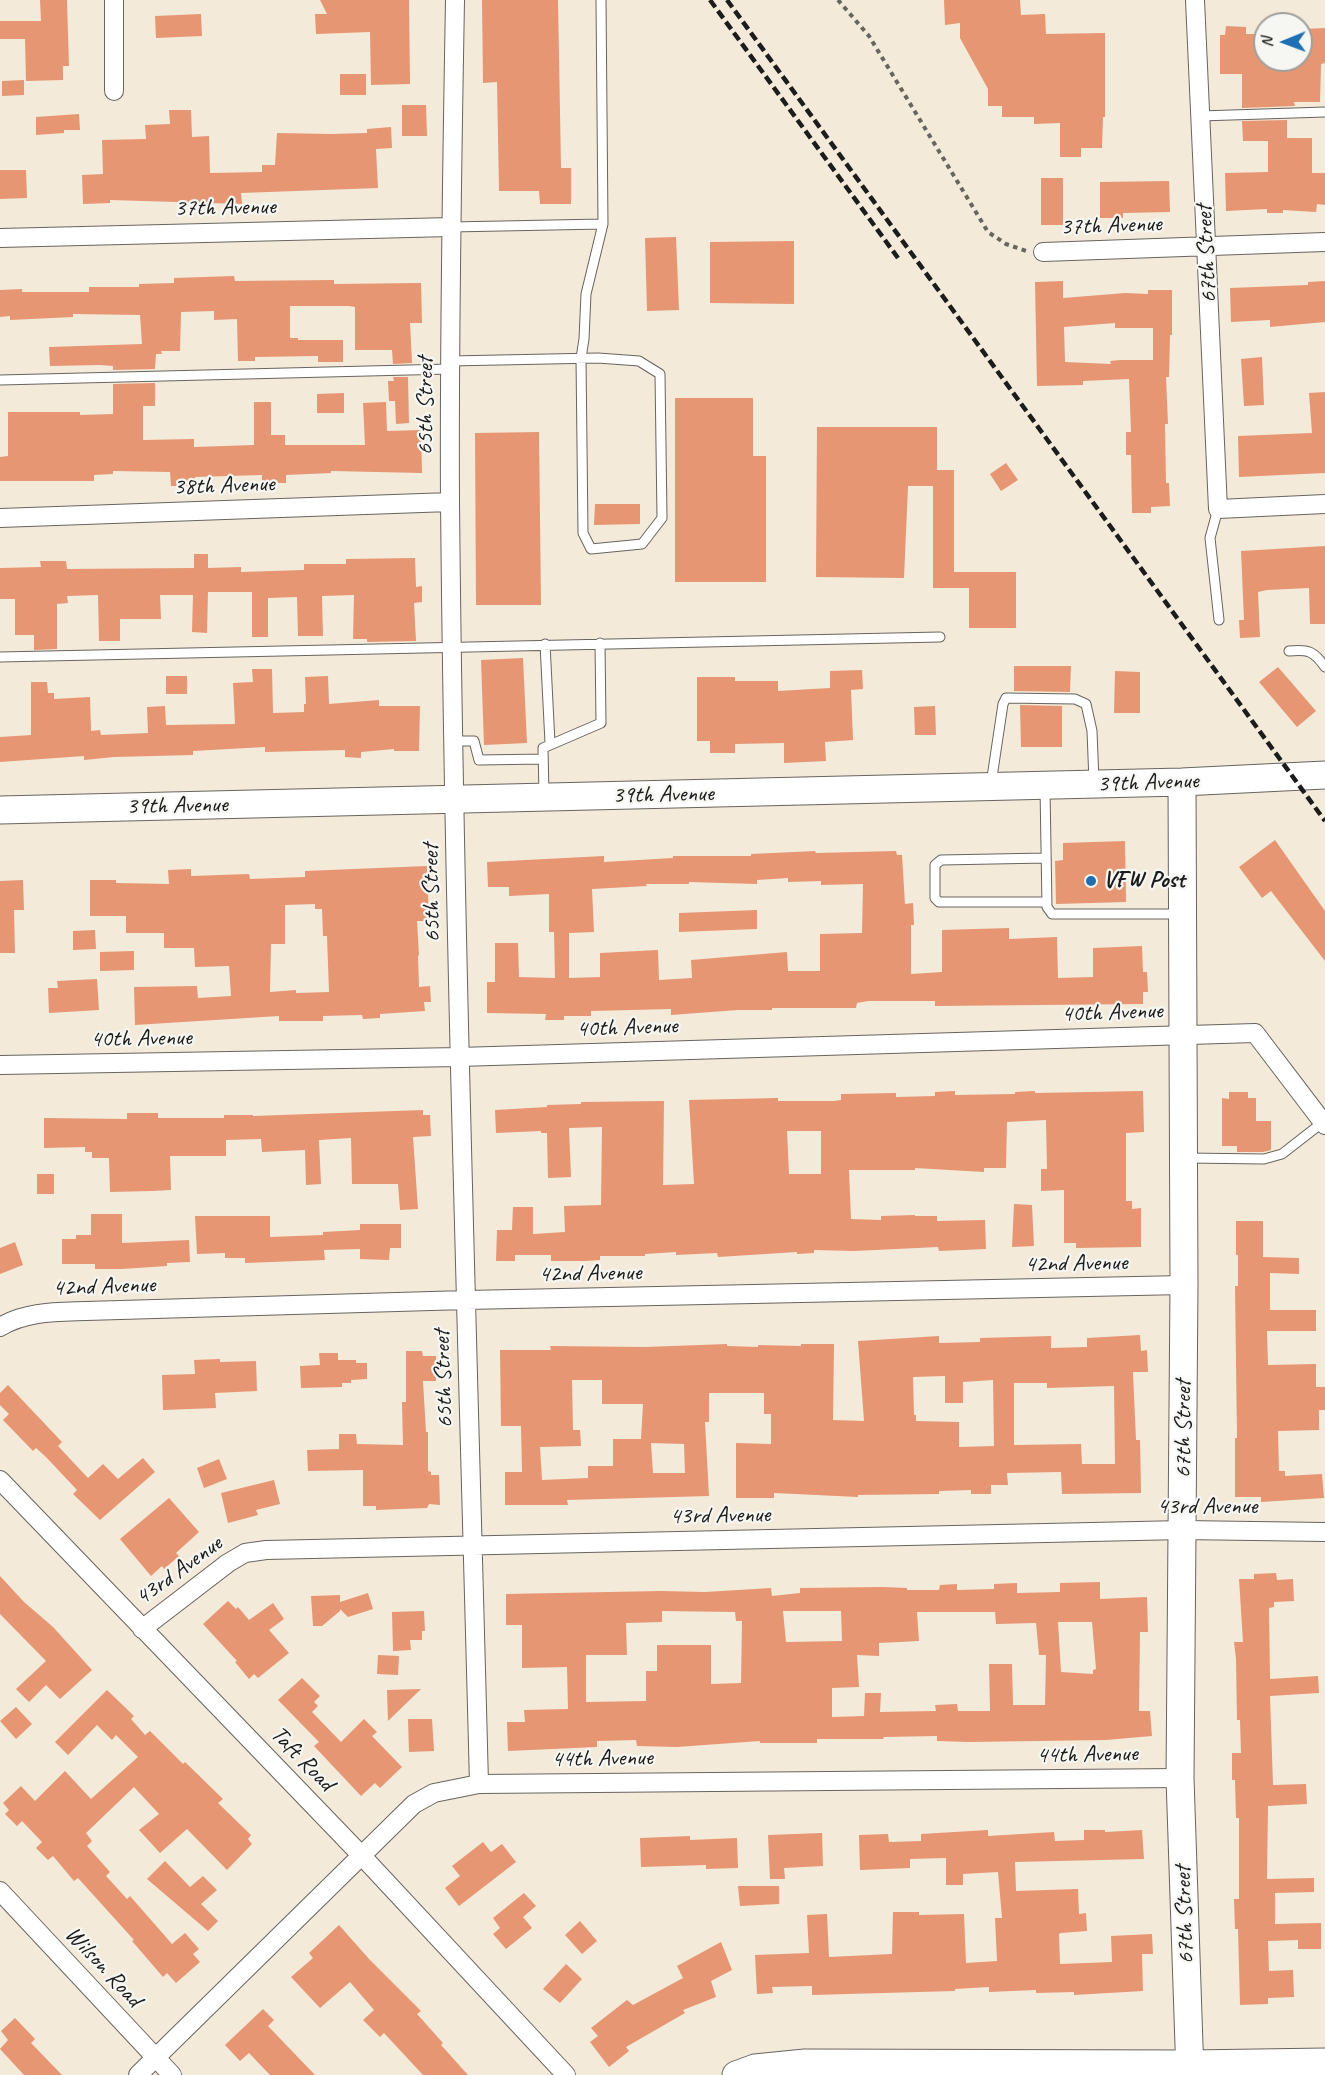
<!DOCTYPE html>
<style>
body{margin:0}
#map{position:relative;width:1325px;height:2075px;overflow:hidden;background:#f4eada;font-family:Caveat,sans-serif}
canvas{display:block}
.north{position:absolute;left:1253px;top:12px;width:60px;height:60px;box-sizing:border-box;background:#f6f6f2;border:2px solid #9f9f9c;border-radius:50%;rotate:269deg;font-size:16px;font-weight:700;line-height:24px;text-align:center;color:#1c1c1c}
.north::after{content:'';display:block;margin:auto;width:21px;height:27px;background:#1f6fb2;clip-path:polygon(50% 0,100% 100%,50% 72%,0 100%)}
</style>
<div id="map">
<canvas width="1325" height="2075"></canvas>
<div class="north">N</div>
</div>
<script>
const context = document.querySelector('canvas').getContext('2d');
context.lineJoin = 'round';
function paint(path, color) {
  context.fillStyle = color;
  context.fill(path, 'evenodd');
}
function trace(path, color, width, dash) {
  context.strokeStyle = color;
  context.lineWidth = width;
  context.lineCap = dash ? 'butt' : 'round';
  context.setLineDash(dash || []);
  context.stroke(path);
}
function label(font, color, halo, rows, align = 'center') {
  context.font = font + ' Caveat,sans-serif';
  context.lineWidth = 4.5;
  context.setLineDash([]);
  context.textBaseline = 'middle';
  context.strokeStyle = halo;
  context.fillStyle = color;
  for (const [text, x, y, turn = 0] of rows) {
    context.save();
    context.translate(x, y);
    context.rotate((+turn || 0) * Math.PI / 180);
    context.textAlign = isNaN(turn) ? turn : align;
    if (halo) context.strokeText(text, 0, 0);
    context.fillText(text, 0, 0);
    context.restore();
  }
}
paint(new Path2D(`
 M40,0H67L69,66H63V80L26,81L25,39H0V21H41Z
 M320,0H409L410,84L371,85L370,32L316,34L315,14H327Z
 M482,0H558L561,168H571V204H540L539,191H499L497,82L483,83Z
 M944,0H1020L1021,15L1045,14L1046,34L1105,33V117H1103L1102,148H1081V157H1060V123L1034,124V117H1002V106H988V89L960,38V23L945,25Z
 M201,14L202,36L156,38L155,16Z
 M1226,26L1246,27V34H1265V60H1301V29L1325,28V63L1321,64L1320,102H1294L1295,106L1242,108V74H1220V35H1225Z
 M340,74H366V95H340Z
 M24,80V95L2,96V81Z
 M402,105H426L427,136H402Z
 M169,110H191L192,137L209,136L210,173L262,172V165H275L277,133L332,134L367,133V129L391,127L392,148L376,149L378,188L241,193L242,204L110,200V203L83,204L82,175L103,174L102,140L146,139L145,125L170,124Z
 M79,114L80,130H64V133L36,135V117Z
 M1287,120V138H1312V173H1325V205L1317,204L1316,212L1283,210V213H1267V209L1226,211L1225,173L1268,172V141H1243L1242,121Z
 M0,170H26L27,198L0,199Z
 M1041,178H1063V225H1041Z
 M1169,181L1170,212L1123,213V218H1100V182Z
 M676,237L679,310L647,311L645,238Z
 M794,241V304L710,303V242Z
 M234,276L235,281L334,280V284L421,283L422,323H410L412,363L393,364L392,350H355V307L349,306H290V338H298V340H343V362H318V356L255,357V361H238L237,319L214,320V311L181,312L180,351H161L162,354H156L155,369L113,370V366L100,365L50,366L49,347L142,344L140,315L73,314V317L10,320V316L0,317V290L22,289V292H89V287H139V284L174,283V278Z
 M1063,281V298L1125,293L1148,294V290H1172V335H1170L1169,377H1166L1168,424H1165L1166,483H1169L1170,506L1151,507V513H1132L1131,455H1126V432H1131L1129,379L1083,381V385L1037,386L1035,282ZM1115,323V328H1153V360H1120L1110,361L1111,364L1065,362L1064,327Z
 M1325,281V322L1270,327V320L1231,322L1230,288L1308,285V282Z
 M1262,357L1264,405L1244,406L1241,359Z
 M393,377H408L409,423L396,424L395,401H389L388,381H394Z
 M155,383V406H143V440L194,439V447L254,445V402H271V435H285V445H365L363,403L386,402L387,431L421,430L422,473L331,471V473L286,475V483H262V475L195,477V486H171L170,472L113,471V474L94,475V481H0V457L8,456V412H80V415L113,414V384Z
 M1325,392V473L1239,477L1238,436L1312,433L1309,393Z
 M344,393V413H317V394Z
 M675,398H753V456H766V582H675Z
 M817,427H937V470H954V572H1016V628H969V588H933V486H908L904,578L816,577Z
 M539,432L541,605H476L475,433Z
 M1006,463L1018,480L1001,491L990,474Z
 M595,504H640V524L594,525Z
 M1325,546V624H1310L1309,588L1267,590L1258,592L1260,637L1240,638L1239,620H1244L1241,551Z
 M194,554H208V568L241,567V572L304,570V564H346V559L415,558L416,587L422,586V602L414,603L416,641L367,642V639H353L354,595L322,596L323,636H298L297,597L268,598V637H252V592H208L207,633L192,632L193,595H160L161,619H120V641H99L98,595L67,596L68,603L57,604V649L34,650V635H15V599H0V568L41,567L40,561H66L67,569L194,568Z
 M523,658L527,743L484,745L481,660Z
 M1014,666H1071L1070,692L1014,691Z
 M1278,667L1316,711L1297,727L1259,682Z
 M252,669H272L273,713L304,712V704H306L305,677L328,676L329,704L379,700V706H420L419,751H394V749L361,752V758L345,757V750L265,752V747L193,751V755L114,757L84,760V756L0,762V737L31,735V682H47L48,693H54V699L90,697L91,731L100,730L101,735L148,733L147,707L165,706L166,725L235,724L233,683L253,682Z
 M862,670L863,689L851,690L853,740L825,742L826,761L784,763V743L735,744V753H710V741H697V677H735V681H778V691L830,688V671Z
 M1115,671L1140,672V713H1114Z
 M166,676H187V694H166Z
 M1020,705L1062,706V747H1021Z
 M935,706L936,735H915L914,707Z
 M1275,840L1325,911V961L1271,891L1262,898L1239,867Z
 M1125,841L1126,902L1056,904L1055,861L1063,860V843Z
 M815,851L816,853L896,851L897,855H902L905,904L913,903L914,925H911V974L942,972V930L1009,928V939L1057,937L1058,978L1093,977V948L1142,946L1143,972H1147L1148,992H1143V1004L935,1006V1001H868L857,1003L856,1008H772V1010H738L671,1015V1009L591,1011V1016H564V1020H545L546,1014L487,1013V982H495V943H518L519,977L555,978L554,932H549V894L509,896V887H488L487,862L604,856V862L673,858V856H751V854ZM788,878V882L821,881V885L863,884L862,933L820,934V971H788L787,952L691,960L692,978L659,980L658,950L600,953V977L569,978V933L594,932L592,889L647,886L646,884H689V882L757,884V880Z
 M427,866L429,921H417L419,955L418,956L419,987L430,986L431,1002H424L425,1011L380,1014V1018L363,1019L362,1015L323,1016V1021H279V1016L135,1025L134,987L197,986L198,998L231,996L229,966L195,967L194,948H164V933H126V916H90V880H116V883L169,884L168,870L191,869V876L249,874L250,879L305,877V871ZM315,904V909H322L323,936H327L329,992L296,993V990L270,992L271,944H285V905Z
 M23,880L24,910H14L15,953H0V881Z
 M757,910V929L679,932V913Z
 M95,930L96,949L73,950V931Z
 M134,951V970L100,971V952Z
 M97,979L99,1010L49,1013L48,988H58L57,981Z
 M955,1091V1095L1015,1094V1092L1035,1091V1093L1143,1091L1144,1132L1126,1133V1201H1132V1209L1141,1208V1247L1076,1248V1243H1064V1190L1041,1191V1169H1047L1046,1120L1007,1122L1006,1168H984V1172L915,1168V1170H849L851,1219L881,1220V1216L915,1215V1216H937V1221L985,1220L986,1249L939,1251L938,1247L854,1251L814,1250V1253L797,1254V1252L718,1257L717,1253L676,1255V1252L645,1254V1256H600V1260L586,1261H551V1255H515V1261H496L497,1230H512L513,1207H533V1234L565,1232L564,1206L601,1205L602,1127L569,1128L571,1177L548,1178L547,1133H541V1131L496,1133L495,1110L547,1107V1105L581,1104V1102L664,1101L663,1185L694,1184L689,1100L778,1098V1101H834L841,1100V1094L896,1093V1097L935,1096V1092ZM787,1131H821V1174H789Z
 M1229,1092H1248V1098H1256V1121H1271V1150L1263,1152H1237V1146H1222V1098L1229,1099Z
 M423,1110V1115H430L431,1136L413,1137L418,1209L400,1210L398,1184H352L351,1138L319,1140L321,1184L306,1185L305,1150L262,1152L261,1139L226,1140V1156H170L171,1190L152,1191L110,1192L109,1158H92V1152H85V1147L44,1148V1118L127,1119V1113H158V1118H224V1115H253V1116Z
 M37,1174H54V1194H37Z
 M1014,1204L1032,1205L1034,1246L1012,1247Z
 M91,1214H122V1243L189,1240L190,1262L167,1263V1266L122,1269H95V1264H62V1239H76V1235H91Z
 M195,1216H270V1237L323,1235V1232L360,1230V1224H401V1248H390L389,1260L360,1259V1249L324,1250L325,1260L245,1263V1258H225V1253L197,1254Z
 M1236,1221H1263V1257L1299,1258V1274L1270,1273V1310H1316V1331H1267L1268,1365L1316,1364V1387H1325V1410H1319V1430L1278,1431L1279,1471H1285V1476L1322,1474L1324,1498L1261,1502V1497H1235V1438H1237L1235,1286H1238V1255H1236Z
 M15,1242L23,1265L0,1274V1248Z
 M1140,1335L1141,1351L1147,1350L1148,1372H1133L1136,1440H1140L1141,1493L1062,1494L1061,1472L1007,1473L1008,1485H991V1494H971V1490L939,1491V1494L858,1495V1497L774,1493V1498H736V1443L771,1444V1414H764V1393H709V1422H705L709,1496L567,1500L568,1505H505V1472H522L521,1426H501L500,1350H551L550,1346L645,1347L727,1344V1346L758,1347V1345L801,1346V1344H834L833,1420L864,1421L858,1341L939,1336V1343L980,1342V1338L1051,1336V1348L1087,1347V1338ZM945,1376V1403H963V1382L993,1380L994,1446L959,1447V1422L916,1421V1415H914L913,1377ZM572,1380H602V1404H643L641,1439H613V1466H588V1478L542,1480L540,1447L581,1446L580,1430H573ZM1014,1383H1047V1388L1114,1386L1115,1464H1082L1081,1444L1014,1445ZM651,1443L684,1444L685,1473H653Z
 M406,1351H422L423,1356H436V1381H423L426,1432H428V1471L431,1472V1475H439L440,1505L429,1504L427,1508L376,1510V1506H363V1470L308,1471L307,1450L339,1449V1434H356L357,1444L403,1445L402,1402H406Z
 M319,1353H338V1360H356V1363H367V1379L351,1380V1383H342V1387L301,1388L300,1366L320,1365Z
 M220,1359V1362L256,1361L257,1391L215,1393L216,1408L163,1410L162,1375L195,1374L194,1360Z
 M8,1385L62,1442L58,1446L88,1478L103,1464L118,1479L143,1458L155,1472L100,1520L73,1494L77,1490L46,1457L36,1448L33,1451L3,1420L9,1414L0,1405V1393Z
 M219,1459L227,1479L204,1488L197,1468Z
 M274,1480L280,1504L256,1510L258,1515L228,1523L221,1493Z
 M169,1498L199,1532L176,1553L179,1556L164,1569L162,1566L151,1576L120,1539Z
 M1276,1573L1277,1580L1293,1579L1294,1601L1274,1602V1607L1269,1608L1270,1679L1318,1676L1319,1693L1270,1696L1273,1785L1306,1784L1307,1804L1268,1806L1267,1879L1314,1878V1892L1275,1893V1924L1321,1923V1949H1298V1940L1268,1941L1269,1971L1293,1970L1294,1997L1268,1998V2004L1240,2005L1238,1929H1235L1234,1899H1239V1818H1236L1235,1780H1232V1753H1241L1240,1720H1237L1236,1659L1234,1642H1243L1239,1579H1254V1574Z
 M0,1576L24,1602L53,1627L92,1670L60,1699L46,1685L29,1702L16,1689L46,1661L0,1614Z
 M1100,1582V1599L1147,1597L1148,1632H1140L1139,1711H1150L1152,1736L1106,1740L969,1742L937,1741V1736L883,1737L884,1739H817V1743H760V1741L677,1747L637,1746L636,1740L597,1741V1747L508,1751L507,1722H525L524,1710L568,1709L567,1667L522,1668V1625H506V1594L661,1591L705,1592L771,1588L772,1596L800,1593V1588L883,1587L907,1588V1590H939L940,1585L957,1584V1590L994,1589V1584L1017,1583V1593L1060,1592V1583ZM662,1611L735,1612L736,1621H742L741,1683L711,1684V1645H657V1671H646V1701L586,1702V1655H627L626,1623L662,1622ZM783,1611H841L842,1641L786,1642ZM917,1612H995L996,1624L1036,1623L1039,1655H1046L1045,1705H1013L1012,1664H989L990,1711H958L957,1704L935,1705L936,1711L880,1712L881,1693H865L864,1716L832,1717V1688L859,1687L857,1655L879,1656V1643L919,1641ZM1058,1622H1092L1096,1669L1093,1670V1674L1061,1672Z
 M368,1593L373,1609L348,1617L340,1609V1611L322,1626H313L311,1596L340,1595V1602Z
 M228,1601L236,1609L238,1607L249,1620L273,1603L284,1619L269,1630L289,1653L258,1678L254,1674L249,1679L235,1662L237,1661L203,1624Z
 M424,1611L425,1631H422V1640H410L411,1650L393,1651L392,1612Z
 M378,1655L399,1656L398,1675L377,1674Z
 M302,1678L320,1696L314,1702L318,1706L312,1712L341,1742L364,1719L377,1732L372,1736L402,1767L380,1788L375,1783L361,1796L314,1746L319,1742L278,1700Z
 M421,1689L388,1721L387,1690Z
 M107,1690L134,1716L131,1719L145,1735L150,1731L183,1764L185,1762L223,1799L218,1803L251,1835L248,1839L252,1844L227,1870L187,1829L160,1853L139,1830L159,1814L134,1787L86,1833L92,1841L87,1846L110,1872L106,1876L127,1899L130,1896L172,1944L185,1933L199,1949L193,1954L200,1962L176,1983L167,1973L163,1977L132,1941L134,1940L78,1878L74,1881L53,1856L48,1860L36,1848L42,1842L22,1821L17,1826L5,1814L9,1810L3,1803L21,1786L35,1801L65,1771L91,1799L138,1757L116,1735L112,1740L97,1725L68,1755L55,1742Z
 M16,1707L32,1724L16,1739L0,1721Z
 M408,1719H432L434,1751L409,1752Z
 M988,1830V1836L1054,1832L1055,1841L1084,1840V1830H1105V1832L1142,1830L1144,1859L1015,1862L1016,1891L1078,1889L1079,1914L1086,1913L1087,1931L1061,1933L1059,1934L1060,1964L1112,1962L1111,1936L1152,1934L1153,1954H1142L1143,1991L1074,1995V1992L1036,1993V1990L989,1992V1987L955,1989V1991L812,1995V1986L772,1987L773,1993L757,1994L755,1955L809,1953L807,1915L827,1914L829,1957L892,1954L893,1912H919V1915L964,1914L966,1963L997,1961L995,1918H1002L998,1872L963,1874V1885H946V1858L910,1859V1868L860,1870L859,1835L888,1834L889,1842L921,1841V1834Z
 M822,1833L823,1866L784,1868L785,1879H770L768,1835Z
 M690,1836V1840L737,1838L738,1868L706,1869V1865L641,1867L640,1838Z
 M483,1842L491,1852L502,1844L516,1862L459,1906L445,1888L460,1876L452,1866Z
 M165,1861L190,1887L203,1876L217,1890L201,1904L218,1921L208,1931L147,1879Z
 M738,1886H779V1904L740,1906Z
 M524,1893L536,1906L523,1917L532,1928L506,1949L493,1934L500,1928L493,1918Z
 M580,1921L597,1941L582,1954L565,1935Z
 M339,1925L369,1959L421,2011L417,2014L443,2043L441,2045L468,2075H423L384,2033L380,2037L363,2020L374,2010L350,1982L320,2008L291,1977L313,1958L309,1953Z
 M721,1942L732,1970L711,1981L716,1997L683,2010L685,2013L626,2047L629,2051L609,2067L590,2042L598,2036L591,2028L627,2000L633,2005L683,1978L677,1966Z
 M566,1964L582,1979L560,2003L543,1989Z
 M263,2009L274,2020L268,2026L315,2075H270L249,2053L240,2061L225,2045Z
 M15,2018L35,2039L31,2043L62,2075H24L0,2049L8,2040L1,2031Z`), '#e69672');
const lane = new Path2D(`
 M1200,116L1325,112
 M451,227L603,224L601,0
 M450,361L598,358L639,361L660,374L662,518L642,544L591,549L583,533L581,358L584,339L586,294L603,224
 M0,380L450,369
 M1218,509L1210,538L1219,620
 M545,644L550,743
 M1289,651C1308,649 1314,651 1325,667
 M0,657L940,637
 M454,741H474L479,760L543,759
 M991,784L1003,704L1006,698L1075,699L1086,704L1092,731L1094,782
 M1045,788L1047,907L1052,914H1181
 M544,795L543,748L601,723L600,643
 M1046,858L941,860L935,865V898L939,902H1047
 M1187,1158L1264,1159L1282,1154L1323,1122`);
const street = new Path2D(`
 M455,0C452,167 449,335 450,502C454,930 468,1357 479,1784
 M1195,0L1218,509L1325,504
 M114,91V0
 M0,238L451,227
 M1043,252L1325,242
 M0,518L450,502
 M0,1065L459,1057L1255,1033L1325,1125
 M0,1327C26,1311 57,1312 86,1311L466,1300L1184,1285
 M0,1480L362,1856L566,2075
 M142,1629L228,1563L245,1553L266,1550L1183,1530L1325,1532
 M0,1891L172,2075
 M138,2075L414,1804L434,1793L479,1784L1180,1778`);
const secondary = new Path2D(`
 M1182,782L1184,1285L1180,1778L1190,2075
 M0,810L1182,782L1325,775
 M736,2075L755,2068L805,2063L1190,2064L1325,2062`);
trace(lane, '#68645e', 11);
trace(street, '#68645e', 20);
trace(secondary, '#68645e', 29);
trace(new Path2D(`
 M838,0L869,36L988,232L1006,244L1026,251`), '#68645e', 4, [4.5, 4.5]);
trace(lane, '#fff', 9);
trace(street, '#fff', 18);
trace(secondary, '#fff', 27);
trace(new Path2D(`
 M710,0L898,258
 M727,0L1325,821`), '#1c1c1c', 4.5, [9, 4.5]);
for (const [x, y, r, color] of [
 [1091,881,6,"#1f6fb2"]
]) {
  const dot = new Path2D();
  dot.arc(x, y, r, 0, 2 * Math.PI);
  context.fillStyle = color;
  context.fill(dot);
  trace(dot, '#f6f6f2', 2);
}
label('24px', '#1c1c1c', '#f6f6f2', [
 ["37th Avenue",225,208,-1],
 ["37th Avenue",1111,226,-2],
 ["67th Street",1207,254,-93],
 ["65th Street",426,406,-90],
 ["38th Avenue",224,486,-2],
 ["39th Avenue",1148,783,-2],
 ["39th Avenue",663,795,-1],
 ["39th Avenue",177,806,-1],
 ["65th Street",432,893,-91],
 ["40th Avenue",1112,1013,-2],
 ["40th Avenue",627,1028,-2],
 ["40th Avenue",141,1039,-1],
 ["42nd Avenue",1076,1264,-1],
 ["42nd Avenue",590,1274,-1],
 ["42nd Avenue",104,1287,-2],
 ["65th Street",444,1379,-92],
 ["67th Street",1184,1429,-90],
 ["43rd Avenue",1207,1507],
 ["43rd Avenue",720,1516,-1],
 ["43rd Avenue",179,1571,-36],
 ["44th Avenue",1087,1755,-1],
 ["Taft Road",302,1759,46],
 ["44th Avenue",602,1759,-1],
 ["67th Street",1185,1915,-92],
 ["Wilson Road",103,1967,47]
]);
label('bold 24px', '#1c1c1c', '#f6f6f2', [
 ["VFW Post",1103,881]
], 'left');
</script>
